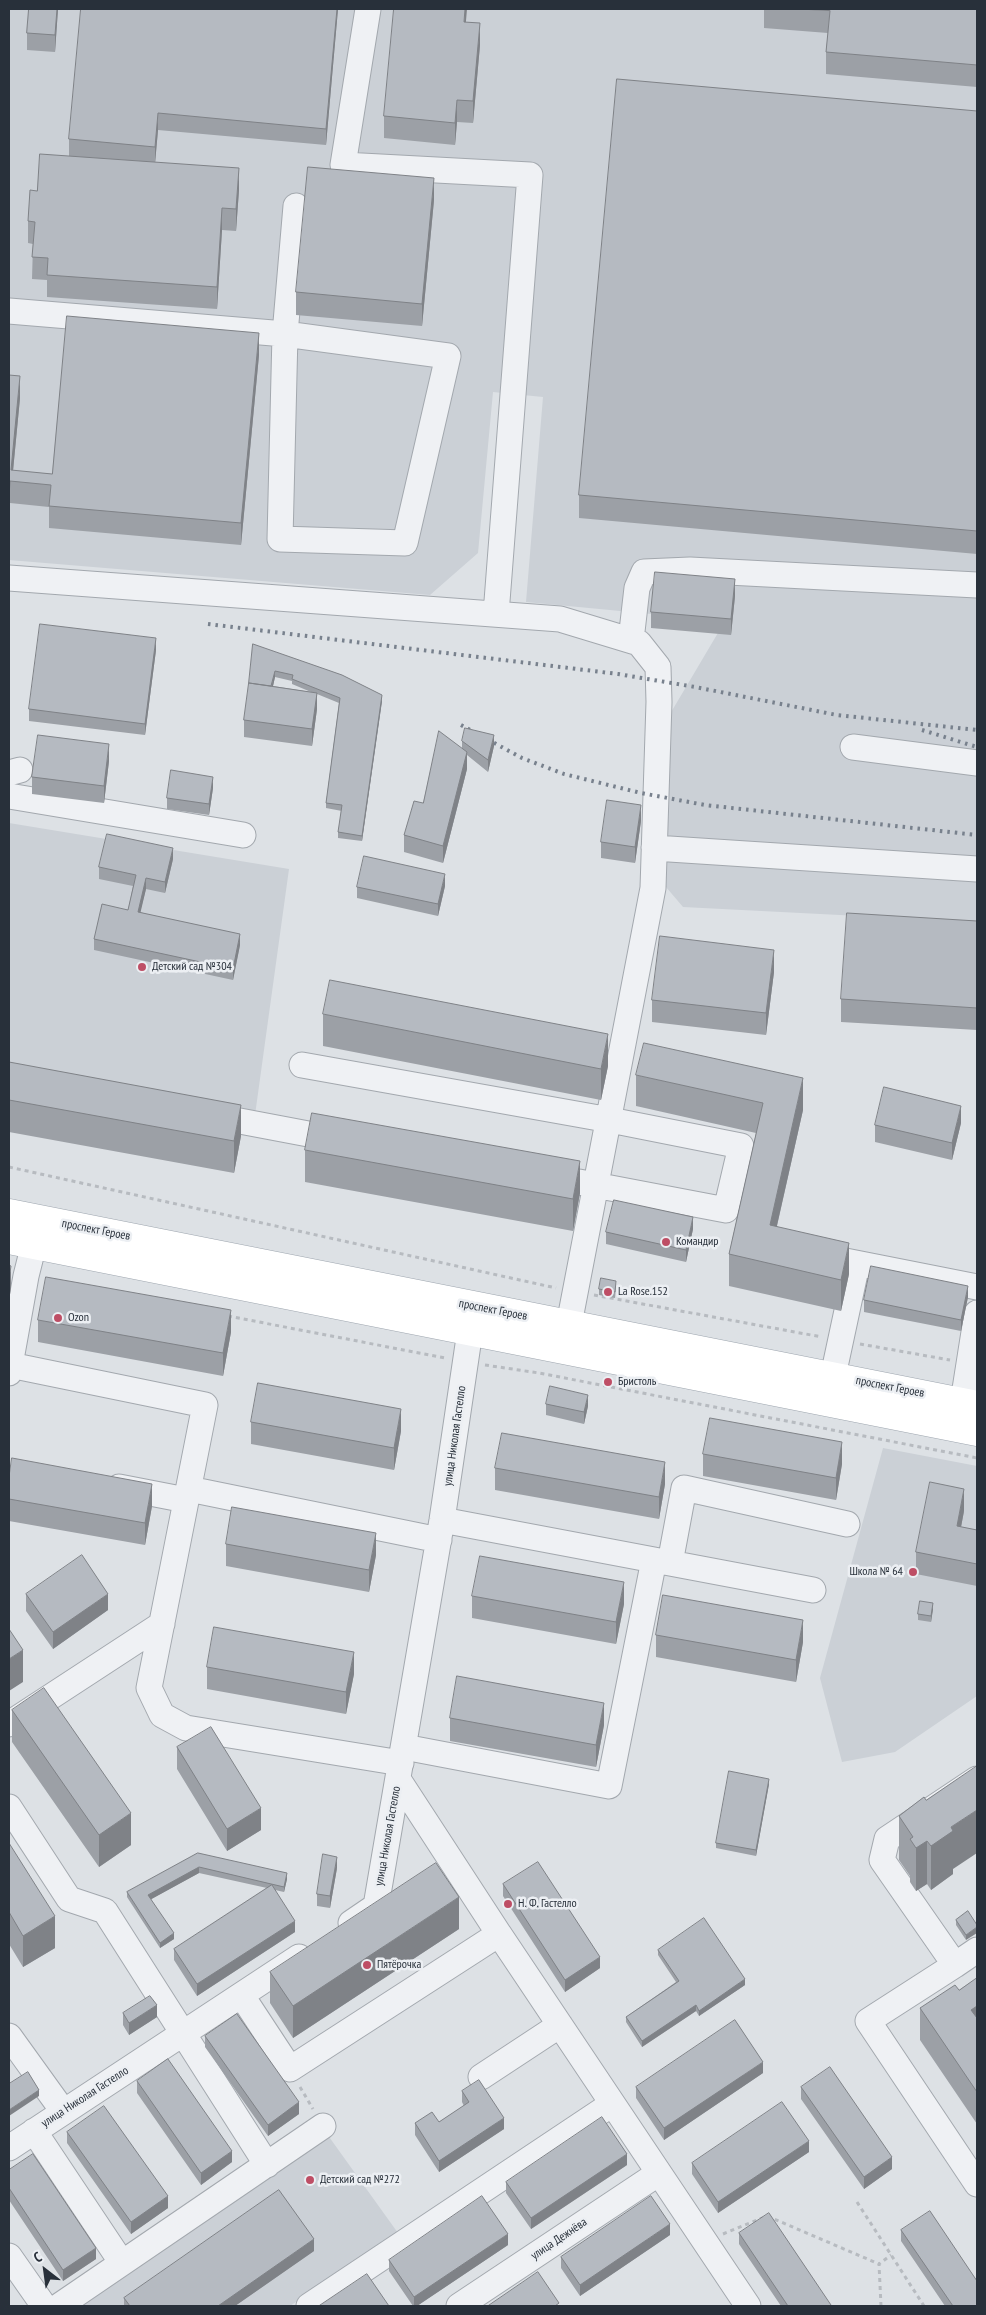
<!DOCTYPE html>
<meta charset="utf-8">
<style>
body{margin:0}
#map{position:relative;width:986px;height:2315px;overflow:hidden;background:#dde1e5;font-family:"PT Sans Narrow",sans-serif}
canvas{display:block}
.frame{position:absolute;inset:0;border:10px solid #28303a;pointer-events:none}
.north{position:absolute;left:20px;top:2245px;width:50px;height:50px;-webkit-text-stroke:4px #eceff3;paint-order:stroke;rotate:330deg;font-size:14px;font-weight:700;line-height:20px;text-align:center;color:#28303a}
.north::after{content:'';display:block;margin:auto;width:18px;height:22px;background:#28303a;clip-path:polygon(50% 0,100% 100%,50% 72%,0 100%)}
</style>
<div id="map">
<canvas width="986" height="2315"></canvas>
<div class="frame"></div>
<div class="north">С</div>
</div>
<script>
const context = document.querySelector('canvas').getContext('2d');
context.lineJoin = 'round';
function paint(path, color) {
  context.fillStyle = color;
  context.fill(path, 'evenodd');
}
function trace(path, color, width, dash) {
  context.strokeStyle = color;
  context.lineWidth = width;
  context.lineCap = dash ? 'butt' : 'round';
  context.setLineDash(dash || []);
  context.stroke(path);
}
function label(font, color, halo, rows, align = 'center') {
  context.font = font + ' "PT Sans Narrow",sans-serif';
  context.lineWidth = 5;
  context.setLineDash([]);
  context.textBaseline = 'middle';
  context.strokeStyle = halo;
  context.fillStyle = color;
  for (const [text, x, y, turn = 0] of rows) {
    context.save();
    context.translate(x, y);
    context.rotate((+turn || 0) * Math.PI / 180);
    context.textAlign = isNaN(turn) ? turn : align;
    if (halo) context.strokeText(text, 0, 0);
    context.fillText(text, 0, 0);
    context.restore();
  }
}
paint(new Path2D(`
 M9,9H977V922L683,907L666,887L670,714L725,621L526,602L543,397L493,392L478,553L430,595L9,560Z
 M9,823L289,869L255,1115L9,1065Z
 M883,1448L977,1466V1696L895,1752L842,1762L820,1678Z
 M327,2134L398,2233L290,2306H76Z`), '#cbd0d6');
const minor = new Path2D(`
 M368,9L343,165L530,175L496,614
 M9,311L285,334L448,356L405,543L280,539L285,334L296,206
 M9,578L560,619L639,643L658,667L659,702L653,888L565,1345
 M631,640L637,588L644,572L690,570L977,585
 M853,747L977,763
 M9,773L20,770
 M9,796L243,835
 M654,848L977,869
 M302,1065L610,1120L741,1146L726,1210L579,1182
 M208,1115L340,1140
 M815,1255L977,1287
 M9,1365H10L26,1276L34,1244
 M9,1373L10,1365L205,1405L149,1688L162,1715L186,1728L401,1763
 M833,1376L857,1264
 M963,1402L977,1313
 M119,1487L186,1500
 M189,1489L439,1540
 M442,1520L813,1590
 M670,1563L684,1488L847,1524
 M9,1724L162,1624
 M404,1747L609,1786L654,1560
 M977,1779L887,1839L882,1860L955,1965L868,2021L977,2184
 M9,1807L69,1899L105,1911L267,2165
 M351,1923L376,1906L442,1520L470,1331
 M499,1934L748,2306
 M955,1965L977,1950
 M242,1996L290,2069L499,1934L398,1779
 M9,2036L63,2111
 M481,2077L560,2025
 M34,2131L122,2263
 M9,2148L299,1957
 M9,2256L44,2306
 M59,2306L323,2126
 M309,2306L612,2104
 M459,2306L659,2173`);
const major = new Path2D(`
 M9,1213L977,1405
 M9,1240L977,1432`);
trace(minor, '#a3a8ae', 27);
trace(major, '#9ea6af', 29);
trace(new Path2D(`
 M9,1167L556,1288
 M594,1295L822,1337
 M228,1316L445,1358
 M860,1344L950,1360
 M485,1365L539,1373L977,1458
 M300,2087L313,2109
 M857,2202L924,2306
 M723,2234L767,2216L879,2264
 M881,2306L879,2264L891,2255`), '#b7bbc0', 3, [4, 4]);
trace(minor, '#eff1f4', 25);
trace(major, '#fff', 28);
trace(new Path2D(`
 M208,624L618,674L695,687L837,715L977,730
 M461,725L522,758L564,774L641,793L705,805L977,835
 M922,730L977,747`), '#78818d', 4, [2.5, 5]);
paint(new Path2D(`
 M29,9H58L55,52L27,50V33Z
 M338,9L326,145L158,130L155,162L239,190L236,231L222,230L217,309L47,297V280L32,279L33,244L28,243V221L37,191L69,156V139Z
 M764,9H977V87L826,74V52L828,33L764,28Z
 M480,45L473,123L457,122L455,145L384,138V116Z
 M977,111V554L579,518V495Z
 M434,200L422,326L296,315V292Z
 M259,355L241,545L49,528V507L10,503L9,375L20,398L13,471L52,474Z
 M735,596L731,635L651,628V612Z
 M253,644L382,701L362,841L338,838V832L342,811L326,808V803L339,703L317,694V709L312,746L244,737V720L249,685ZM275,677L292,681V684L311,692L273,686Z
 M156,650L145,735L29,721V709Z
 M462,741L494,746L488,772L467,755V769L443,863L404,852V835L462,749Z
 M109,761L104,803L32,794V777Z
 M213,788L209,815L167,809V798Z
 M641,821L635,863L601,858V842Z
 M173,859L165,893L146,889L140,912L240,945L233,980L94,950V939L128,910L133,886L99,879V867Z
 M445,886L438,916L357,898V887Z
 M977,921V1030L841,1022V999Z
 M774,972L766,1035L652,1022V1000Z
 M323,1014L608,1066L601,1100L323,1046Z
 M9,1062L241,1136L234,1173L9,1132Z
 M636,1075L803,1110L777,1226L849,1274L841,1311L729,1286V1254L756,1133L636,1106Z
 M961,1123L952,1160L875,1142V1125Z
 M305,1150L580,1193L573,1231L305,1182Z
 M693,1229L686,1262L606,1244V1232Z
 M616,1286L615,1298L599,1295V1289Z
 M968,1297L961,1331L864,1312V1300Z
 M38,1320L231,1332L223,1376L38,1342Z
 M546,1404L588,1406L584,1424L546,1415Z
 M251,1422L401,1431L394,1470L251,1444Z
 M703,1454L842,1464L836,1500L703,1476Z
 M495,1468L665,1484L659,1519L495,1490Z
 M9,1477L152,1506L145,1545L9,1521Z
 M964,1511L961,1527L977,1530V1586L916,1574V1552Z
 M226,1544L376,1555L369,1592L226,1566Z
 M26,1594L108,1610L53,1649L26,1611Z
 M472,1596L624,1604L616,1644L472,1618Z
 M933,1609L931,1622L918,1620V1614Z
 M656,1635L803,1642L796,1682L656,1657Z
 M207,1667L354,1674L346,1714L207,1689Z
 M12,1710L131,1845L99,1867L12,1742Z
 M450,1718L604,1725L596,1767L450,1741Z
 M177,1747L261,1830L227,1851L177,1769Z
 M769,1784L756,1856L716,1848V1843Z
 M924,1797L953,1869V1874L931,1890L927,1884L916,1891L910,1882V1876L899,1860V1816Z
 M9,1843L55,1948L23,1967L9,1944Z
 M198,1853L287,1879L284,1892L275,1890L295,1932L197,1996L174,1960V1949L267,1888L199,1873L151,1899L174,1939L160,1948L127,1897V1892Z
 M337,1868L330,1908L317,1906V1894Z
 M503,1884L600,1968L565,1992L503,1896Z
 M968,1911L966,1940L956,1925V1920Z
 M459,1929L293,2038L270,2003V1972Z
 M658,1950L745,1985L699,2016L696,2011L642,2047L626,2022V2017L676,1982L658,1955Z
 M977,1978V2124L920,2040V2008L959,1990Z
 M123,2013L157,2017L129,2035L123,2025Z
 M205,2036L299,2114L268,2136L205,2047Z
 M763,2073L664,2140L636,2098V2087Z
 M137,2081L232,2162L201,2185L137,2093Z
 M801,2087L892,2169L864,2189L801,2099Z
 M462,2091L504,2129L439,2172L415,2135V2123L439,2122L464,2106L462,2102Z
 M67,2132L168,2208L131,2234L67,2143Z
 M809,2152L718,2213L692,2174V2163Z
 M627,2165L531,2229L506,2193V2182Z
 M9,2170L96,2259L63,2281L9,2200Z
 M901,2230L977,2306H945L901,2241Z
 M739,2233L831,2306H781L739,2244Z
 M670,2235L580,2296L561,2268V2257Z
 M508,2245L417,2306H413L389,2271V2260Z
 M314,2251L235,2306H124V2298Z`), '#9ca0a6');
paint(new Path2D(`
 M57,9H58L55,52V35Z
 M337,9H338L326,145V129Z
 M465,9H467L464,44V22Z
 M480,23V45L473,123V101Z
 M457,100V122L455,145V123Z
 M158,113V130L155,164V147Z
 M239,168V190L236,231V209Z
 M434,178V200L422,326V304Z
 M222,208V230L217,309V287Z
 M259,333V355L241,545V523Z
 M20,376V398L12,481L11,470Z
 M10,481V503L9,519V497Z
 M735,579V596L731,635V619Z
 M156,638V650L145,735V724Z
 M275,671V677L271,695V689Z
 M317,693V709L312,746V729Z
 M382,695V701L362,841V836Z
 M494,735V746L488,772V760Z
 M109,744V761L104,803V786Z
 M467,752V769L443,863V846Z
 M213,777V788L209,815V804Z
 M641,805V821L635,863V847Z
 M173,848V859L165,893V882Z
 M445,874V886L438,916V904Z
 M146,878V889L138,923V912Z
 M240,934V945L233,980V969Z
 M774,950V972L766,1035V1013Z
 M608,1034V1066L601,1100V1069Z
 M803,1078V1110L770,1256V1225Z
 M241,1105V1136L234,1173V1141Z
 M961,1106V1123L952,1160V1143Z
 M580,1161V1193L573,1231V1199Z
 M693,1217V1229L686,1262V1250Z
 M849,1243V1274L841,1311V1280Z
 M11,1266V1288L9,1301V1279Z
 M968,1286V1297L961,1331V1320Z
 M231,1310V1332L223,1376V1353Z
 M588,1395V1406L584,1424V1412Z
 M401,1409V1431L394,1470V1448Z
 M842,1442V1464L836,1500V1478Z
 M665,1462V1484L659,1519V1497Z
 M152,1484V1506L145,1545V1523Z
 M964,1489V1511L957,1548V1526Z
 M376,1533V1555L369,1592V1570Z
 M624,1582V1604L616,1644V1622Z
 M108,1594V1610L53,1649V1632Z
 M933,1603V1609L931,1622V1616Z
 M803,1620V1642L796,1682V1660Z
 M23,1650V1682L9,1691V1659Z
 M354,1652V1674L346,1714V1692Z
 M604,1703V1725L596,1767V1745Z
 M769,1779V1784L756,1856V1850Z
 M261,1808V1830L227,1851V1829Z
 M977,1810V1853L953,1869V1874L931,1890V1846L951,1827Z
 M131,1813V1845L99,1867V1835Z
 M927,1841V1884L916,1891V1848Z
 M337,1857V1868L330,1908V1896Z
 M199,1867V1873L148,1901V1895Z
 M287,1873V1879L284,1892V1887Z
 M459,1897V1929L293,2038V2006Z
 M55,1916V1948L23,1967V1936Z
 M295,1921V1932L197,1996V1984Z
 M977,1927V1933L966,1940V1935Z
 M174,1933V1939L160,1948V1943Z
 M600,1957V1968L565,1992V1980Z
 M745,1979V1985L699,2016V2011Z
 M157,2005V2017L129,2035V2023Z
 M696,2005V2011L642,2047V2041Z
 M977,2006V2037L971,2010Z
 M763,2062V2073L664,2140V2128Z
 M39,2090V2096L9,2116V2110Z
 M299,2102V2114L268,2136V2125Z
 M504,2118V2129L439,2172V2161Z
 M809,2141V2152L718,2213V2202Z
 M232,2151V2162L201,2185V2173Z
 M627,2154V2165L531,2229V2218Z
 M892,2157V2169L864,2189V2177Z
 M168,2196V2208L131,2234V2222Z
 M670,2224V2235L580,2296V2285Z
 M508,2234V2245L417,2306H414V2297Z
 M314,2239V2251L235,2306H218Z
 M96,2248V2259L63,2281V2270Z`), '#7f8287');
const building = new Path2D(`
 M29,9H57L55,35L27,33Z
 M81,9H337L326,129L158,113L155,147L69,139Z
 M394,9H465L464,22L480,23L473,101L457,100L455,123L384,116Z
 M800,9H977V65L826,52L830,11Z
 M617,79L977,111V531L579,495Z
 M40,154L239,168L236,209L222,208L217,287L47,275L48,258L32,257L35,222L28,221L30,190L37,191Z
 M308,167L434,178L422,304L296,292Z
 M67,316L259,333L241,523L49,506L51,485L10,481L9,497V375L20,376L11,470L52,474Z
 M655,572L735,579L731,619L651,612Z
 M40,624L156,638L145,724L29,709Z
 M253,644L342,675L382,695L362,836L338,832L342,805L326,803L340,698L292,679L293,675L275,671L271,686L249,683Z
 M249,683L317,693L312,729L244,720Z
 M465,728L494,735L488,760L462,741Z
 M439,731L467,752L443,846L404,835L414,801L423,803Z
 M38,735L109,744L104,786L32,777Z
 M171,770L213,777L209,804L167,798Z
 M607,800L641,805L635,847L601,842Z
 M107,834L173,848L165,882L146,878L138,912L240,934L233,969L94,939L102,904L128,910L136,875L99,867Z
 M364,856L445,874L438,904L357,887Z
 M847,913L977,921V1008L841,999Z
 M660,936L774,950L766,1013L652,1000Z
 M330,980L608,1034L601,1069L323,1014Z
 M644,1043L803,1078L770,1225L849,1243L841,1280L729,1254L763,1103L636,1075Z
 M9,1062L241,1105L234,1141L9,1100Z
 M884,1087L961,1106L952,1143L875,1125Z
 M312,1113L580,1161L573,1199L305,1150Z
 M614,1200L693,1217L686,1250L606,1232Z
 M9,1265L11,1266L9,1279Z
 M871,1266L968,1286L961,1320L864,1300Z
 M46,1277L231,1310L223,1353L38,1320Z
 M601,1278L616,1281L615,1292L599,1289Z
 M258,1383L401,1409L394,1448L251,1422Z
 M550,1386L588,1395L584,1412L546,1404Z
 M710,1418L842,1442L836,1478L703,1454Z
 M502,1433L665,1462L659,1497L495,1468Z
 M12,1458L152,1484L145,1523L9,1499V1477Z
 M930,1482L964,1489L957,1526L977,1530V1564L916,1552Z
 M232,1507L376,1533L369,1570L226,1544Z
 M82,1555L108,1594L53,1632L26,1594Z
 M480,1556L624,1582L616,1622L472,1596Z
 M663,1595L803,1620L796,1660L656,1635Z
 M920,1601L933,1603L931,1616L918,1614Z
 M214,1627L354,1652L346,1692L207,1667Z
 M9,1629L23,1650L9,1659Z
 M457,1676L604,1703L596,1745L450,1718Z
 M44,1688L131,1813L99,1835L12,1710Z
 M211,1727L261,1808L227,1829L177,1747Z
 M977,1766V1810L951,1827L953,1831L931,1846L927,1841L916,1848L910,1839L913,1837L899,1816L924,1797L926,1800Z
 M729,1771L769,1779L756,1850L716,1843Z
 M9,1843L55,1916L23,1936L9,1912Z
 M198,1853L287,1873L284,1887L199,1867L148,1895L174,1933L160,1943L127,1892Z
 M323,1854L337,1857L330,1896L317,1894Z
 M538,1862L600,1957L565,1980L503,1884Z
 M436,1863L459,1897L293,2006L270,1972Z
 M272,1885L295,1921L197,1984L174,1949Z
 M968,1911L977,1925V1927L966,1935L956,1920Z
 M704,1918L745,1979L699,2011L696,2005L642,2041L626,2017L679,1981L658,1950Z
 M977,1978V2006L971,2010L977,2018V2092L920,2008L955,1985L959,1990Z
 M150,1996L157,2005L129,2023L123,2013Z
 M237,2014L299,2102L268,2125L205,2036Z
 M735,2020L763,2062L664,2128L636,2087Z
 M168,2059L232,2151L201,2173L137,2081Z
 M830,2067L892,2157L864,2177L801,2087Z
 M28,2072L39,2090L9,2110V2084Z
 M479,2080L504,2118L439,2161L415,2123L432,2112L439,2122L469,2102L462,2091Z
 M782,2102L809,2141L718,2202L692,2163Z
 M104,2106L168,2196L131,2222L67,2132Z
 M602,2117L627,2154L531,2218L506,2182Z
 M33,2154L96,2248L63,2270L9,2188V2170Z
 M279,2190L314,2239L218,2306H130L124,2298Z
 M482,2196L508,2234L414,2297L389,2260Z
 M651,2196L670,2224L580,2285L561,2257Z
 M930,2211L977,2281V2305L975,2306H953L901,2230Z
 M769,2213L831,2305L829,2306H788L739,2233Z
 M538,2272L559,2303L555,2306H488Z
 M367,2274L389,2306H319Z`);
paint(building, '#b5bac1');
trace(building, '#7f8287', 1);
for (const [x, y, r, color] of [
 [142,967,5,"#be4e65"],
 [666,1242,5,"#be4e65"],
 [608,1292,5,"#be4e65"],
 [58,1318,5,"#be4e65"],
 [608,1382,5,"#be4e65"],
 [913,1572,5,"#be4e65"],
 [508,1904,5,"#be4e65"],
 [367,1965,5,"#be4e65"],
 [310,2180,5,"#be4e65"]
]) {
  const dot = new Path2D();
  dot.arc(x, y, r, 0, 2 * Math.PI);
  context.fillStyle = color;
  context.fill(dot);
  trace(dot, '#eceff3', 2);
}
label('12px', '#28303a', '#eceff3', [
 ["Детский сад №304",152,967],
 ["Командир",676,1242],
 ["La Rose.152",618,1292],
 ["Ozon",68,1318],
 ["Бристоль",618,1382],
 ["Школа № 64",903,1572,"right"],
 ["Н. Ф. Гастелло",518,1904],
 ["Пятёрочка",377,1965],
 ["Детский сад №272",320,2180]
], 'left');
label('12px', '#28303a', '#eceff3', [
 ["проспект Героев",96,1230,11],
 ["проспект Героев",493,1310,11],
 ["проспект Героев",890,1387,11],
 ["улица Николая Гастелло",455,1436,-82],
 ["улица Николая Гастелло",388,1836,-80],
 ["улица Николая Гастелло",85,2097,-33],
 ["улица Дежнёва",559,2239,-34]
]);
</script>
